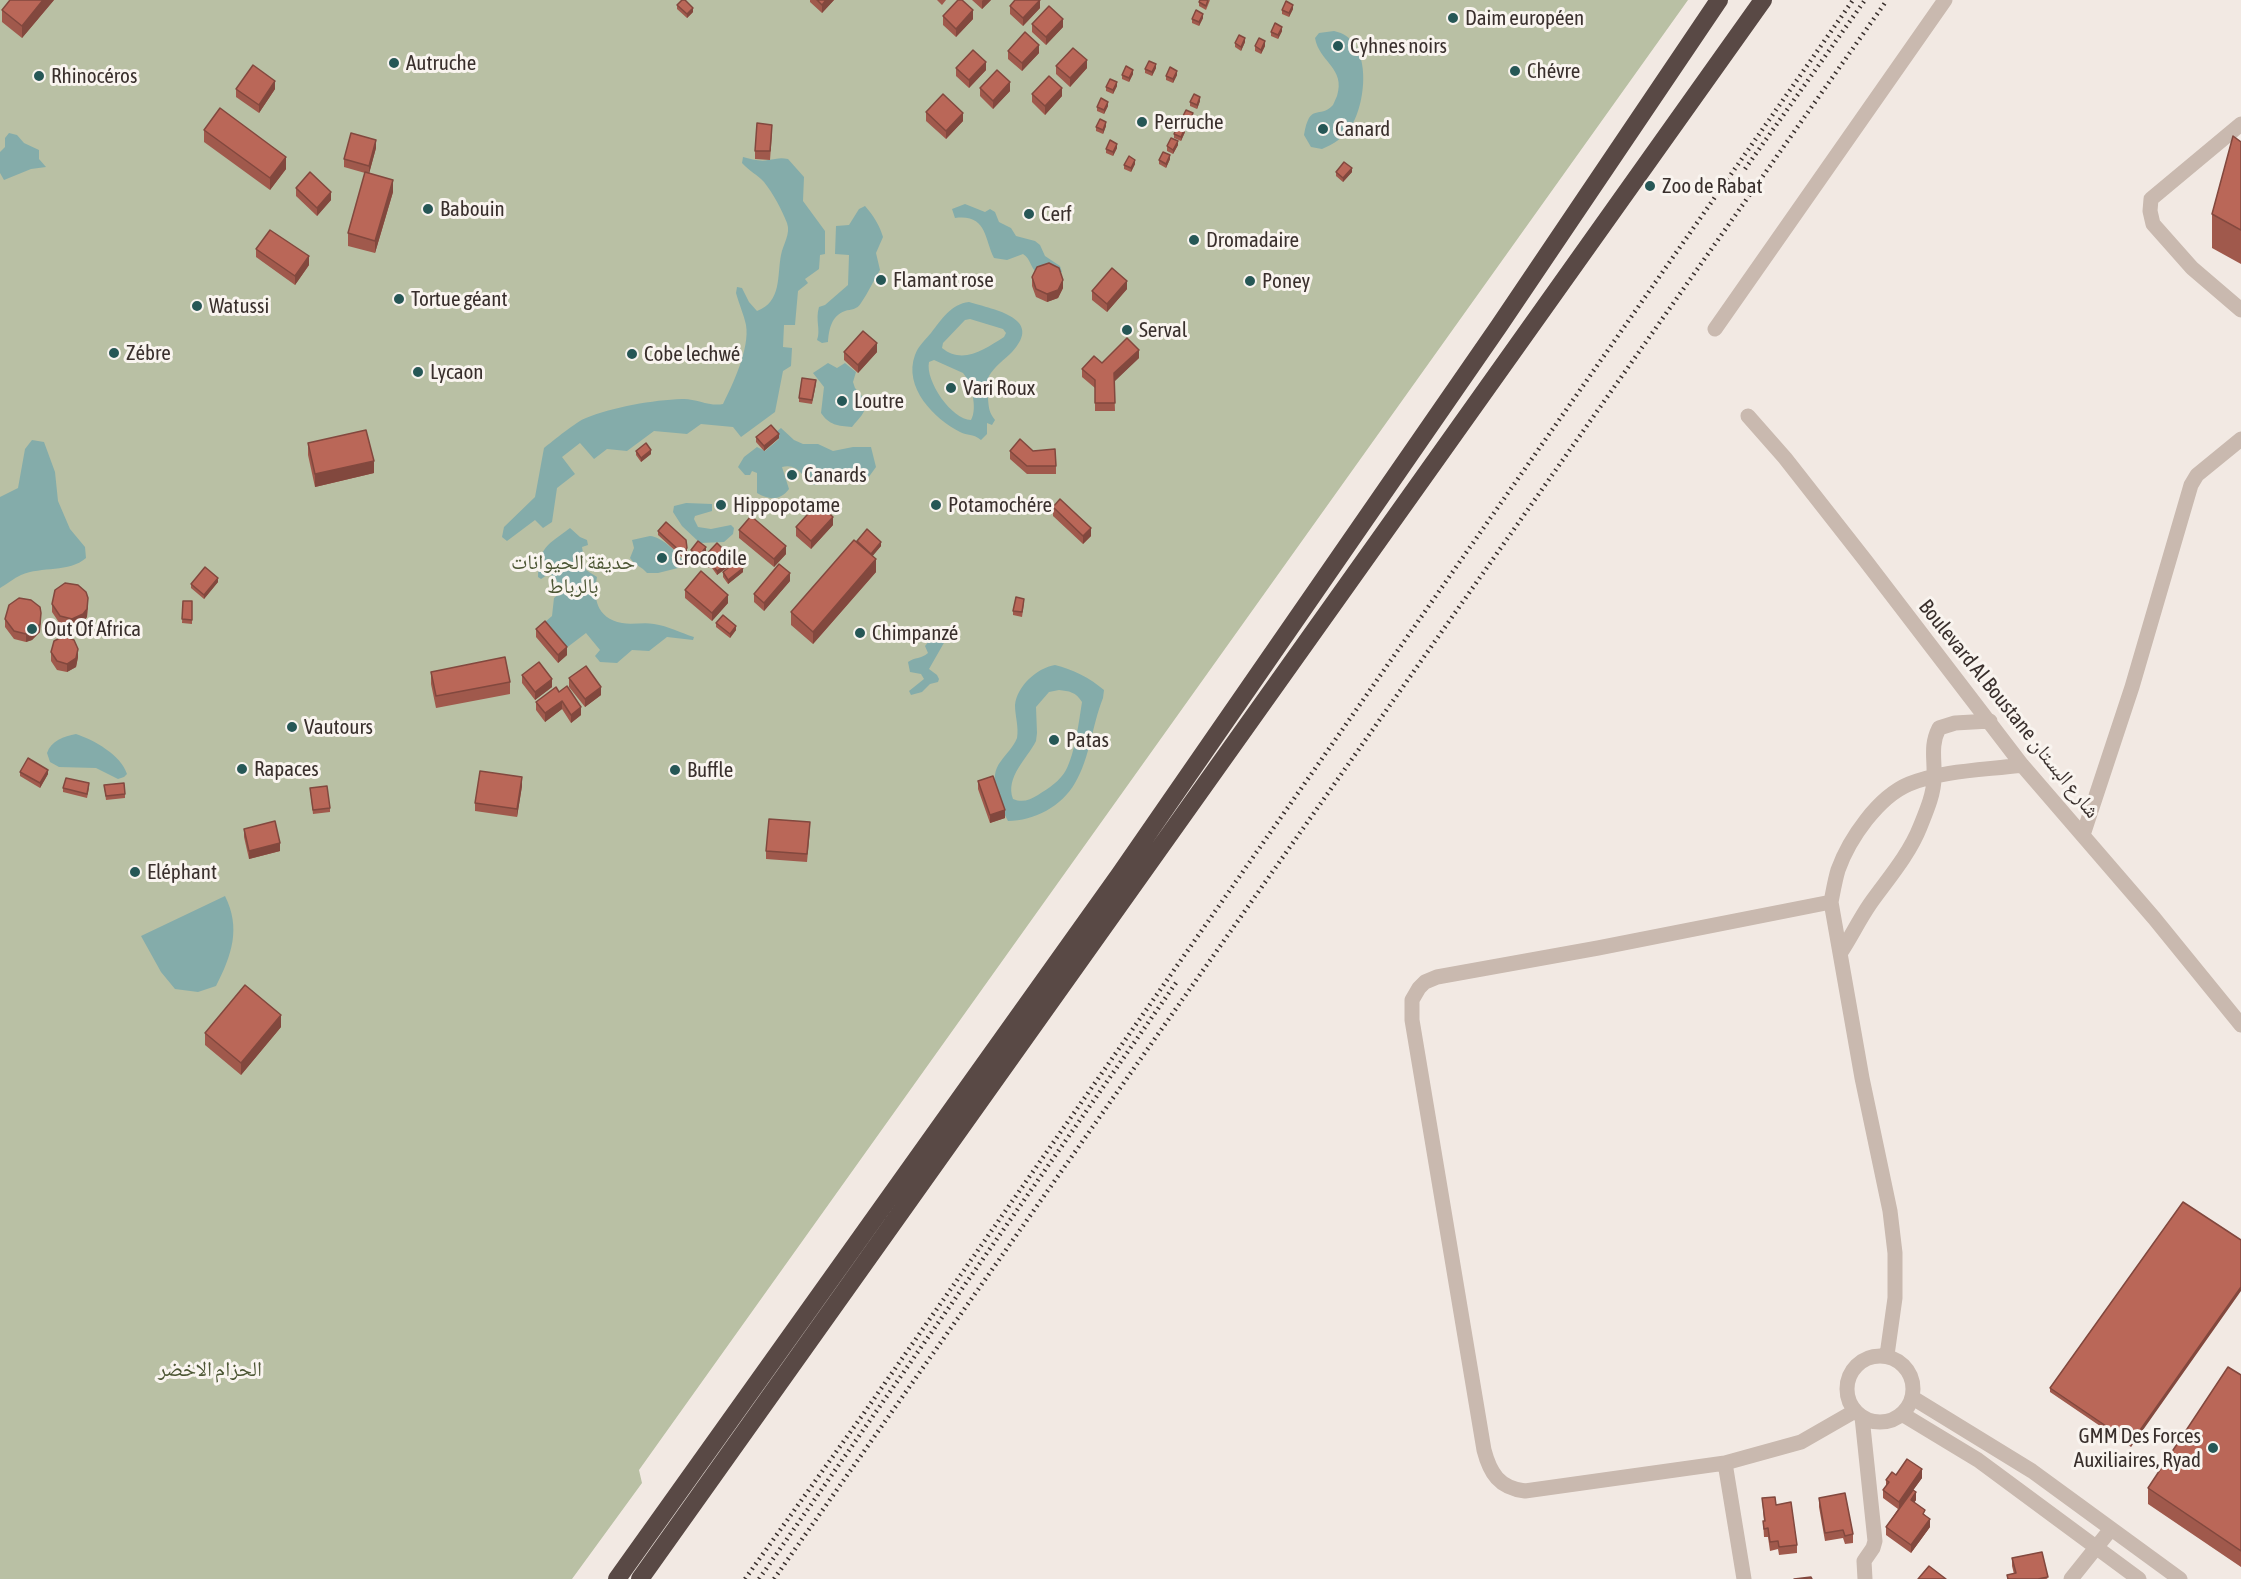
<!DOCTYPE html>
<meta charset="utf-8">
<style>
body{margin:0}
canvas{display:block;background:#f2e9e3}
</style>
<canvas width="2241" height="1579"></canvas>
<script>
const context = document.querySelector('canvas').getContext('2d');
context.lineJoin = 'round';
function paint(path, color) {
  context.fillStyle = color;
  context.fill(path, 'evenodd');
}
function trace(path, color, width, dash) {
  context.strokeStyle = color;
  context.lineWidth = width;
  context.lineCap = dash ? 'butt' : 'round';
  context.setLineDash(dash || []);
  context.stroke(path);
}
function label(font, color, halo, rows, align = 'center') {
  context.font = font + ' "Asap Condensed","Noto Naskh Arabic",sans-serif';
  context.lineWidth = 6;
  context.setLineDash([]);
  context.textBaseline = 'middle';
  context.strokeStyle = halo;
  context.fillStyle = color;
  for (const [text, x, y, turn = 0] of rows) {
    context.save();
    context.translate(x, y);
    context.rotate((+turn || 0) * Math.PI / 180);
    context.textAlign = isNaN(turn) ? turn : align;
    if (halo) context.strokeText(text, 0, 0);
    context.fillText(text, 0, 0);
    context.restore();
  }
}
paint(new Path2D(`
 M0,0H1688L639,1470L642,1483L572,1579H0Z`), '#b9c0a4');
paint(new Path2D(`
 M1334,31C1373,39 1367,101 1351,127C1343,138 1334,144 1322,149L1311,147L1304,135C1310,101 1319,120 1333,105C1334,103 1336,98 1337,96C1346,68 1319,62 1315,38L1319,33Z
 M9,133L17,135L24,143L39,150V159L46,167L31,169L4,180L0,173V152L5,147V138Z
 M743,157C751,159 761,162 768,160C776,159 780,157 788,159L804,177L803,201L825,231V254L820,255L819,269L805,279L808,283L798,291L795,325H784L783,347L792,348L791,366L783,371L775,412L741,437L733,427L701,424L687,434L654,431L627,451L607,449L594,459L580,443L562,457L575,474L557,488L552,522L543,528L535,520L507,541L502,537L504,527L535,497L544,448C553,441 577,421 586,418C613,407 653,400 682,399C695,398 710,407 723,404C733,384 750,348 746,325C744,315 739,304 736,293L737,287L742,288L749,302L757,311C782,302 777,275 781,255C783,244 791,234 787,223C782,210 773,193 764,182C758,175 749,171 742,163Z
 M965,204L985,212L990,209L995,212L999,222L1011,228L1016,236L1035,241L1040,245L1045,256L1060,266L1062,272L1037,273C1030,267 1031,259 1023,254L1007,260L994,258C984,238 987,214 955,218L952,209Z
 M865,206C873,215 880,226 883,237L876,253L880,270C873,281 868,293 861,303C857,310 851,309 845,311C831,316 829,330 828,342L822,343L817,340C821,330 815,320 819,307L825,305L848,285L849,255L835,254L836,226L849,225L859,209Z
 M969,302C995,310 1044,318 1012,352C1005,359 994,367 989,376C986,383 988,391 988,399C989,409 989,412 995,420L992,425L987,423V434L981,440C972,433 968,436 960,432C934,419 903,387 915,355C918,346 926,339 931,333C942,319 951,304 969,302ZM970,319L1003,329L1006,333L1004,337C985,349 963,365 942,348L943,343L965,320ZM934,360L963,373C971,382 978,408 971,420C952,420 925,381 929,362Z
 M828,363L837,368L845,363L856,372L853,382L855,388L867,402C865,414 859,418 852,427C838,426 829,425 821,413L824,387L813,373Z
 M781,428L794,440L803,444H818L833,451L853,447H871L876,467L868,478L855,483L835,475L814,485C802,478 799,463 782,467L789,489C780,501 769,500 757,493V473L752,471L750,475H745L738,467L744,457L757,447L765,451L779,439L776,432Z
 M32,440L44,442L55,472L58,501L70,529L85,547L86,558C69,573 42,566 21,575C14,578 7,584 0,588V497L18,488L25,449Z
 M686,503L712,504V511L695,516L694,519L698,527L711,529L731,525L734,528L733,534L724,542L700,543L682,526L673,512L674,506Z
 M570,528L580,537L587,540L588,545L582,547L586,570L597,577C593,598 596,618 622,623C632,625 644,622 654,624C668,626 681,633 694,637L693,640L667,637L649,651L632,650L617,663L600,662L595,656L600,650L586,633L565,649L537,629L552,616L554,598L564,590L550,573L541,579L538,577C539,546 548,545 570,528Z
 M650,536C662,537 676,551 683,561L682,567L658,573H647C642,567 635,565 630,558L634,548L632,540Z
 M941,627L949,634L929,669L937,675L939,679L938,682L930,684L922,692L911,695L909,691L924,679L921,674L910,672L908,662C915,657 921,659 928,653L925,646L933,636L936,628Z
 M1055,665C1072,669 1090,678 1104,690L1103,698C1092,725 1090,758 1075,783C1062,806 1034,821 1008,821C999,803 987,778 1001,761C1006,754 1014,746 1017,738C1019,727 1015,716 1015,705C1017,686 1037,668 1055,665ZM1059,690C1069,691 1076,692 1082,702C1079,721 1075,753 1066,770C1060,781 1049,788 1038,795C1030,800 1022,803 1013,799C1005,777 1027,759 1036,741L1037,733L1036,707L1049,692Z
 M76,734C94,740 121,755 127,774L124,777L118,779L96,768L59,767L50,762L47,753C51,741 64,736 76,734Z
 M225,896C241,928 232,955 216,986L198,992L175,989L161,972L141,936Z`), '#84acaa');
trace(new Path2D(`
 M2241,124L2151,199L2150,211L2153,224L2192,268L2241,310
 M1715,329L1945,0
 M1748,416L1785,458L1865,560L2022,765L2154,918L2241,1025
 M2083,835L2132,687L2191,485L2197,475L2241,439
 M1831,902L1862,1078L1890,1211L1895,1253V1298L1887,1355
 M1841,952C1851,937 1859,920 1870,904C1887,880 1909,855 1920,827C1926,812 1934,794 1934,778C1935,759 1930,746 1939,728L1955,723L1990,721
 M1847 1389a33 33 0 1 1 66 0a33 33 0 1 1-66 0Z
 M1913,1398L2032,1471L2180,1579
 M1855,1411L1801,1442L1725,1463L1525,1491C1499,1488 1490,1473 1484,1450L1412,1020V1000L1419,988L1425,982L1437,977L1598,948L1831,902C1833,892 1835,880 1838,870C1849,839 1878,797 1909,784C1944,770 1986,770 2022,765
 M1902,1414L1978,1460L2139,1579
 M1862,1417L1875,1541L1873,1548L1864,1561L1865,1579
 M1725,1463L1744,1579
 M2071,1579L2111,1529`), '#c9b9af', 15);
trace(new Path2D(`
 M617,1579L1120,874L1499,326L1719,0
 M640,1579L1763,0`), '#594945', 18);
trace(new Path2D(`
 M1745,169L1865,0
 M745,1579L864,1413L1853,0
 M759,1579L1178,980
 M774,1579L1887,0`), '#392f2c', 4.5, [1.5, 4.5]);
paint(new Path2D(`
 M54,0L22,38L2,22V10Z
 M810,0H834L822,13L810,2Z
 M937,0H946L942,5Z
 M972,0H991L982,9Z
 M1210,0L1206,10L1199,6V2Z
 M677,5L693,12L687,18L677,9Z
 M1010,6L1040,8L1023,26L1010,14Z
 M1293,9L1289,17L1282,14V10Z
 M943,16L973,19L956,37L943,25Z
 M1203,18L1199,26L1192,23V19Z
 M1032,24L1063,27L1046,45L1032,32Z
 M1282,31L1278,39L1271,36V32Z
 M1245,42L1241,51L1235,47V43Z
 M1255,46H1265L1261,54L1255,51Z
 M1008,51L1039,53L1022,71L1008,59Z
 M1056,66L1087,68L1070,87L1056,74Z
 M956,68L986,70L969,88L956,76Z
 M1156,68L1152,76L1145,73V69Z
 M1133,74L1129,82L1122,79V75Z
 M1177,75L1173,83L1166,80V76Z
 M1117,86L1113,94L1106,91V87Z
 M980,88L1010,91L993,109L980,96Z
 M236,89H275L259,113L236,97Z
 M1032,94L1062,96L1045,115L1032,102Z
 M1200,101L1197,109L1190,106V102Z
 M1108,106L1104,114L1097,111V107Z
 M926,112L963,121L946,139L926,121Z
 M1193,117L1189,126L1182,122V118Z
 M1106,126L1103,134L1096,131V127Z
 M204,130L286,169L270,190L204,142Z
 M1185,132L1181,141L1174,138V134Z
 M772,133L770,160L755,159V151Z
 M2241,142V264L2212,248V214Z
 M1178,145L1173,154L1167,151V146Z
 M376,148L369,173L393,192L375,253L348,246V233L365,173L344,167V159Z
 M1117,148L1113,156L1106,153V149Z
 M1170,159L1166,168L1159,164V160Z
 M1135,164L1131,172L1124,169V165Z
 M1336,172H1352L1343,182L1336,176Z
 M296,188L331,200L317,216L296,196Z
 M256,249L309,265L295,285L256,257Z
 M1032,277L1063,288L1058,298L1047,302L1036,297L1032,286Z
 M1127,289L1107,312L1092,300V291Z
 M844,352H877L858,373L844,360Z
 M1139,358L1114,381L1115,411H1095V388L1082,377V369L1102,363Z
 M816,384L812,404L799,402V398Z
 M756,437L779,438L764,451L756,442Z
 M308,443L374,473L315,487L308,455Z
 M636,451L651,454L641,462L636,455Z
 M1010,451H1033L1056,466V474H1027L1010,459Z
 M1053,507L1091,536L1083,544L1053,516Z
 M833,525L811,549L796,536V527Z
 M739,530L786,554L774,567L739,538Z
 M658,531L687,552L682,557L658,535Z
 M857,542L881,546L872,556L876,572L813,644L791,625V612Z
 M691,550L706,551L699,560L691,554Z
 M723,553L709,568L703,562V558Z
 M733,563L717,575L712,568V564Z
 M723,572H743L728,584L723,577Z
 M790,581L764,611L754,602V594Z
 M218,582L204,599L191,588V584Z
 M685,590L728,603L712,621L685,598Z
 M183,601H192V624L182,623Z
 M1024,603L1022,617L1013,615V611Z
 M52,604L88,606L87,617L83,622L72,627L60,624L52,612Z
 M5,619L41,621L40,632L32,640L26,642L14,639L5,627Z
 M716,623L736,630L730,638L716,627Z
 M536,629L567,655L558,663L536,637Z
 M51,652L78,657L76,667L67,672L57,670L51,661Z
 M431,672L510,682V694L436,708L431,684Z
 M522,675L552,687L535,700L522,683Z
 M569,678L601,695L585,707L569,687Z
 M559,692L581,715L571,723L562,709L545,722L536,710V702Z
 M20,772L48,774L40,788L20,776Z
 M978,781L1005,818L990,823L978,789Z
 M104,785L125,794V798L106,800Z
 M522,786L517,817L475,811V803Z
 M63,788H89L87,798L63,792Z
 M310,788L330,808V812L313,814Z
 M244,829L280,851L249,859L244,837Z
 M810,830L807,862L766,859V851Z
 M281,1027L241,1075L205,1045V1033Z
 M2183,1202L2131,1447L2050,1392V1388Z
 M2241,1375V1567L2148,1504V1488Z
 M1896,1475L1922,1478L1913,1490L1916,1500L1914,1502L1925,1515L1930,1527L1911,1553L1886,1535V1527L1898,1509L1883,1498V1490L1886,1487V1480Z
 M1762,1498L1776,1505L1797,1545V1553L1779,1555L1778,1549L1770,1551L1768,1537H1764L1763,1521H1764Z
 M1819,1498L1853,1534V1543L1845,1544L1843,1538L1825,1541L1819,1507Z
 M2012,1558L2048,1579H2007V1575L2014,1574L2012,1566Z`), '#a0594c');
paint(new Path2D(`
 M43,0H54L22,38V26Z
 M826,0H834L822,13V5Z
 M983,0H991L982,9V1Z
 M1040,0V8L1023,26V18Z
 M1293,5V9L1289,17V13Z
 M693,8V12L687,18V14Z
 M973,10V19L956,37V29Z
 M1203,14V18L1199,26V22Z
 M1063,19V27L1046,45V37Z
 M1282,27V31L1278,39V35Z
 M1245,38V42L1241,51V47Z
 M1265,41V46L1261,54V50Z
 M1039,45V53L1022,71V63Z
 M1087,60V68L1070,87V78Z
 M986,62V70L969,88V80Z
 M1156,64V68L1152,76V72Z
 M1133,70V74L1129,82V78Z
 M1177,71V75L1173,83V79Z
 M275,81V89L259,113V105Z
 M1010,82V91L993,109V101Z
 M1117,82V86L1113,94V90Z
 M1062,88V96L1045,115V106Z
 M1200,97V101L1197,109V105Z
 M1108,102V106L1104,114V110Z
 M963,113V121L946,139V131Z
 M1193,113V117L1189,126V122Z
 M1106,122V126L1103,134V130Z
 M1185,128V132L1181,141V137Z
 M376,140V148L369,174V166Z
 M1178,141V145L1173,154V150Z
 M1117,144V148L1113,156V152Z
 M1170,155V159L1166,168V164Z
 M286,157V169L270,190V178Z
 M1135,160V164L1131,172V168Z
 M1352,168V172L1343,182V178Z
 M393,180V192L375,253V241Z
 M331,192V200L317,216V208Z
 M309,256V265L295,285V276Z
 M1063,280V288L1058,298L1047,302V294Z
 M1127,281V289L1107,312V304Z
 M877,343V352L858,373V365Z
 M1139,350V358L1114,382V373Z
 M779,434V438L764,451V446Z
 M651,450V454L641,462V458Z
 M374,461V473L315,487V474Z
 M833,517V525L811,549V541Z
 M1091,528V536L1083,544V536Z
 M881,542V546L871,558V554Z
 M786,546V554L774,567V559Z
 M706,547V551L699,560V556Z
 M687,548V552L682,557V553Z
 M723,549V553L709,568V564Z
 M733,559V563L717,575V571Z
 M876,559V572L813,644V632Z
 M743,568V572L728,584V580Z
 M790,573V581L764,611V603Z
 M218,578V582L204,599V595Z
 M728,595V603L712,621V613Z
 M88,598L87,617L83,622L72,627V619Z
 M41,613L40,632L32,640L26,642V634Z
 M736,626V630L730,638V634Z
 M567,647V655L558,663V655Z
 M78,649V657L76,667L67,672V664Z
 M552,679V687L535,700V692Z
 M601,687V695L585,707V699Z
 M562,701V709L545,722V713Z
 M581,707V715L571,723V715Z
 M48,770V774L40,788V783Z
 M522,777V786L517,817V809Z
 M1005,810V818L990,823V815Z
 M280,843V851L249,859V851Z
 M281,1015V1027L241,1075V1063Z
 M2241,1287V1291L2131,1447V1443Z
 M1922,1469V1478L1899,1510V1502Z
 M1916,1492V1500L1911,1508V1500Z
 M1930,1519V1527L1911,1553V1545Z`), '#82483e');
const building = new Path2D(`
 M10,0H43L22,26L2,10Z
 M682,0H685L693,8L687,14L677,5Z
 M817,0H826L822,5Z
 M958,0H962L973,10L956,29L943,16Z
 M1015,0H1040L1023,18L1010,6Z
 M1200,0H1208L1206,6L1199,2Z
 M1286,1L1293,5L1289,13L1282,10Z
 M1049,6L1063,19L1046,37L1032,24Z
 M1196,10L1203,14L1199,22L1192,19Z
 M1275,23L1282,27L1278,35L1271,32Z
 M1025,32L1039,45L1022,63L1008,51Z
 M1239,35L1245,38L1241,47L1235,43Z
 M1259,38L1265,41L1261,50L1255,46Z
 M1073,48L1087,60L1070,78L1056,66Z
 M973,50L986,62L969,80L956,68Z
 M1149,61L1156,64L1152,72L1145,69Z
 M253,65L275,81L259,105L236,89Z
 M1126,66L1133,70L1129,78L1122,75Z
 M1170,67L1177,71L1173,79L1166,76Z
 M997,70L1010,82L993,101L980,88Z
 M1049,76L1062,88L1045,106L1032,94Z
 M1110,79L1117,82L1113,90L1106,87Z
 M943,94L963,113L946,131L926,112Z
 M1194,94L1200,97L1197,105L1190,102Z
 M1101,98L1108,102L1104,110L1097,107Z
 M220,108L286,157L270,178L204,130Z
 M1186,110L1193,113L1189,122L1182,118Z
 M1100,119L1106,122L1103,130L1096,127Z
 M757,123L772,125L770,151H755Z
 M1178,125L1185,128L1181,137L1174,134Z
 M351,133L376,140L369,166L344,159Z
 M2233,136L2241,142V230L2212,214Z
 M1171,138L1178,141L1173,150L1167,146Z
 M1110,140L1117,144L1113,152L1106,149Z
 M1163,152L1170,155L1166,164L1159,160Z
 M1129,156L1135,160L1131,168L1124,165Z
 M1344,162L1352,168L1343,178L1336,172Z
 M310,172L331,192L317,208L296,188Z
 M365,172L393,180L375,241L348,233Z
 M270,230L309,256L295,276L256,249Z
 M1049,263L1059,268L1063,280L1058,290L1047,294L1036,289L1032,277L1037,267Z
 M1112,268L1127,281L1107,304L1092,291Z
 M863,331L877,343L858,365L844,352Z
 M1127,338L1139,350L1114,373L1115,403H1095V380L1082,369L1094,356L1102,363Z
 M802,378L816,380L812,400L799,398Z
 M771,425L779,434L764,446L756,437Z
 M366,430L374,461L315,474L308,443Z
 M1020,439L1033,451L1055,449L1056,466H1027L1010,451Z
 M646,443L651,450L641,458L636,451Z
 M1060,499L1091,528L1083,536L1053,507Z
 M818,503L833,517L811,541L796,527Z
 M751,516L786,546L774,559L739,530Z
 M666,522L686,540L687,548L682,553L658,531Z
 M867,529L881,542L871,554L857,541Z
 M854,540L876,559L813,632L791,612Z
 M698,541L706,547L699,556L691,550Z
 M717,543L723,549L709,564L703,558Z
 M729,552L733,559L717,571L712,564Z
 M737,561L743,568L728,580L723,572Z
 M779,564L790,573L764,603L754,594Z
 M205,567L218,578L204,595L191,584Z
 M701,571L728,595L712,613L685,590Z
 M65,583L78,585L86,592L88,598L87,609L83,614L72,619L60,616L52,604L55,590Z
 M1016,597L1024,599L1022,612L1013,611Z
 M19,598L31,600L40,607L41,613L40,624L32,632L26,634L14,631L5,619L9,605Z
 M183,601H192V620L182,619Z
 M723,615L736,626L730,634L716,623Z
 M545,621L567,647L558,655L536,629Z
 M64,636L74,640L78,649L76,658L67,664L57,661L51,652L54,641Z
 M505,657L510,682L436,696L431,672Z
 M539,662L552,679L535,692L522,675Z
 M586,666L601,687L585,699L569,678Z
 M567,686L581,707L571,715L562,701L545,713L536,702L556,687L559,692Z
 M28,758L48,770L40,783L20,772Z
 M480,771L522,777L517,809L475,803Z
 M993,776L1005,810L990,815L978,781Z
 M66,778L89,783L87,794L63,788Z
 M124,783L125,794L106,796L104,785Z
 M327,786L330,808L313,810L310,788Z
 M769,819L810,822L807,854L766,851Z
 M275,821L280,843L249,851L244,829Z
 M245,985L281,1015L241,1063L205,1033Z
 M2183,1202L2241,1240V1287L2131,1443L2050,1388Z
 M2228,1367L2241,1375V1551L2148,1488Z
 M1907,1459L1922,1469L1899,1502L1883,1490L1889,1482L1886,1480L1892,1472L1896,1475Z
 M1913,1490L1916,1492L1911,1500L1925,1510L1923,1514L1930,1519L1911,1545L1886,1527Z
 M1845,1493L1853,1534L1845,1536L1843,1530L1825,1533L1819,1498Z
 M1775,1497L1776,1505L1791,1502L1797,1545L1779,1547L1778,1541L1770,1542L1768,1528L1764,1529L1763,1521H1765L1762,1498Z
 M2042,1552L2048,1577L2038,1579H2008L2007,1575L2016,1573L2012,1558Z
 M1929,1566L1946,1579H1918Z
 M1811,1577L1812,1579H1794Z`);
paint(building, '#ba6758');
trace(building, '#82483e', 1.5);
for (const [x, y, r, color] of [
 [1453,18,6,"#265756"],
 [1338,46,6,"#265756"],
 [394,63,6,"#265756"],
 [1515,71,6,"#265756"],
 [39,76,6,"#265756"],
 [1142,122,6,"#265756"],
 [1323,129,6,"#265756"],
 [1650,186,6,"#265756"],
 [428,209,6,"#265756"],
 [1029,214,6,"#265756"],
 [1194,240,6,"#265756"],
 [881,280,6,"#265756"],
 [1250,281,6,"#265756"],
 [399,299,6,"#265756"],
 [197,306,6,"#265756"],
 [1127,330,6,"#265756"],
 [114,353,6,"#265756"],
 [632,354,6,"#265756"],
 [418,372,6,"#265756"],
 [951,388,6,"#265756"],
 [842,401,6,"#265756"],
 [792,475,6,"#265756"],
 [721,505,6,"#265756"],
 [936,505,6,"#265756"],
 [662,558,6,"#265756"],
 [32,629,6,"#265756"],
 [860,633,6,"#265756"],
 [292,727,6,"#265756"],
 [1054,740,6,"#265756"],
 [242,769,6,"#265756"],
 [675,770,6,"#265756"],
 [135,872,6,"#265756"],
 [2213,1448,6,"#265756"]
]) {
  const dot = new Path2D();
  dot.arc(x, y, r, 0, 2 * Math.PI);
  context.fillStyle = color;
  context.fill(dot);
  trace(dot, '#f9f4ef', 2);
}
label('21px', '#392f2c', '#f9f4ef', [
 ["Daim européen",1465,18],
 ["Cyhnes noirs",1350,46],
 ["Autruche",406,63],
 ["Chévre",1527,71],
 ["Rhinocéros",51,76],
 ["Perruche",1154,122],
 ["Canard",1335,129],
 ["Zoo de Rabat",1662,186],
 ["Babouin",440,209],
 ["Cerf",1041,214],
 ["Dromadaire",1206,240],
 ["Flamant rose",893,280],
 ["Poney",1262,281],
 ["Tortue géant",411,299],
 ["Watussi",209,306],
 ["Serval",1139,330],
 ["Zébre",126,353],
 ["Cobe lechwé",644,354],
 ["Lycaon",430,372],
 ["Vari Roux",963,388],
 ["Loutre",854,401],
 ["Canards",804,475],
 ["Hippopotame",733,505],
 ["Potamochére",948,505],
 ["Crocodile",674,558],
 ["Out Of Africa",44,629],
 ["Chimpanzé",872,633],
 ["Vautours",304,727],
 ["Patas",1066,740],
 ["Rapaces",254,769],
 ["Buffle",687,770],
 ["Eléphant",147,872],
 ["GMM Des Forces",2201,1436,"right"],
 ["Auxiliaires, Ryad",2201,1460,"right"]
], 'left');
label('21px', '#4b5533', '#f9f4ef', [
 ["حديقة الحيوانات",573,562],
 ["بالرباط",573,586],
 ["الحزام الاخضر",210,1369]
]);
label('21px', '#392f2c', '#f9f4ef', [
 ["Boulevard Al Boustane شارع البستان",2009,709,51]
]);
</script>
